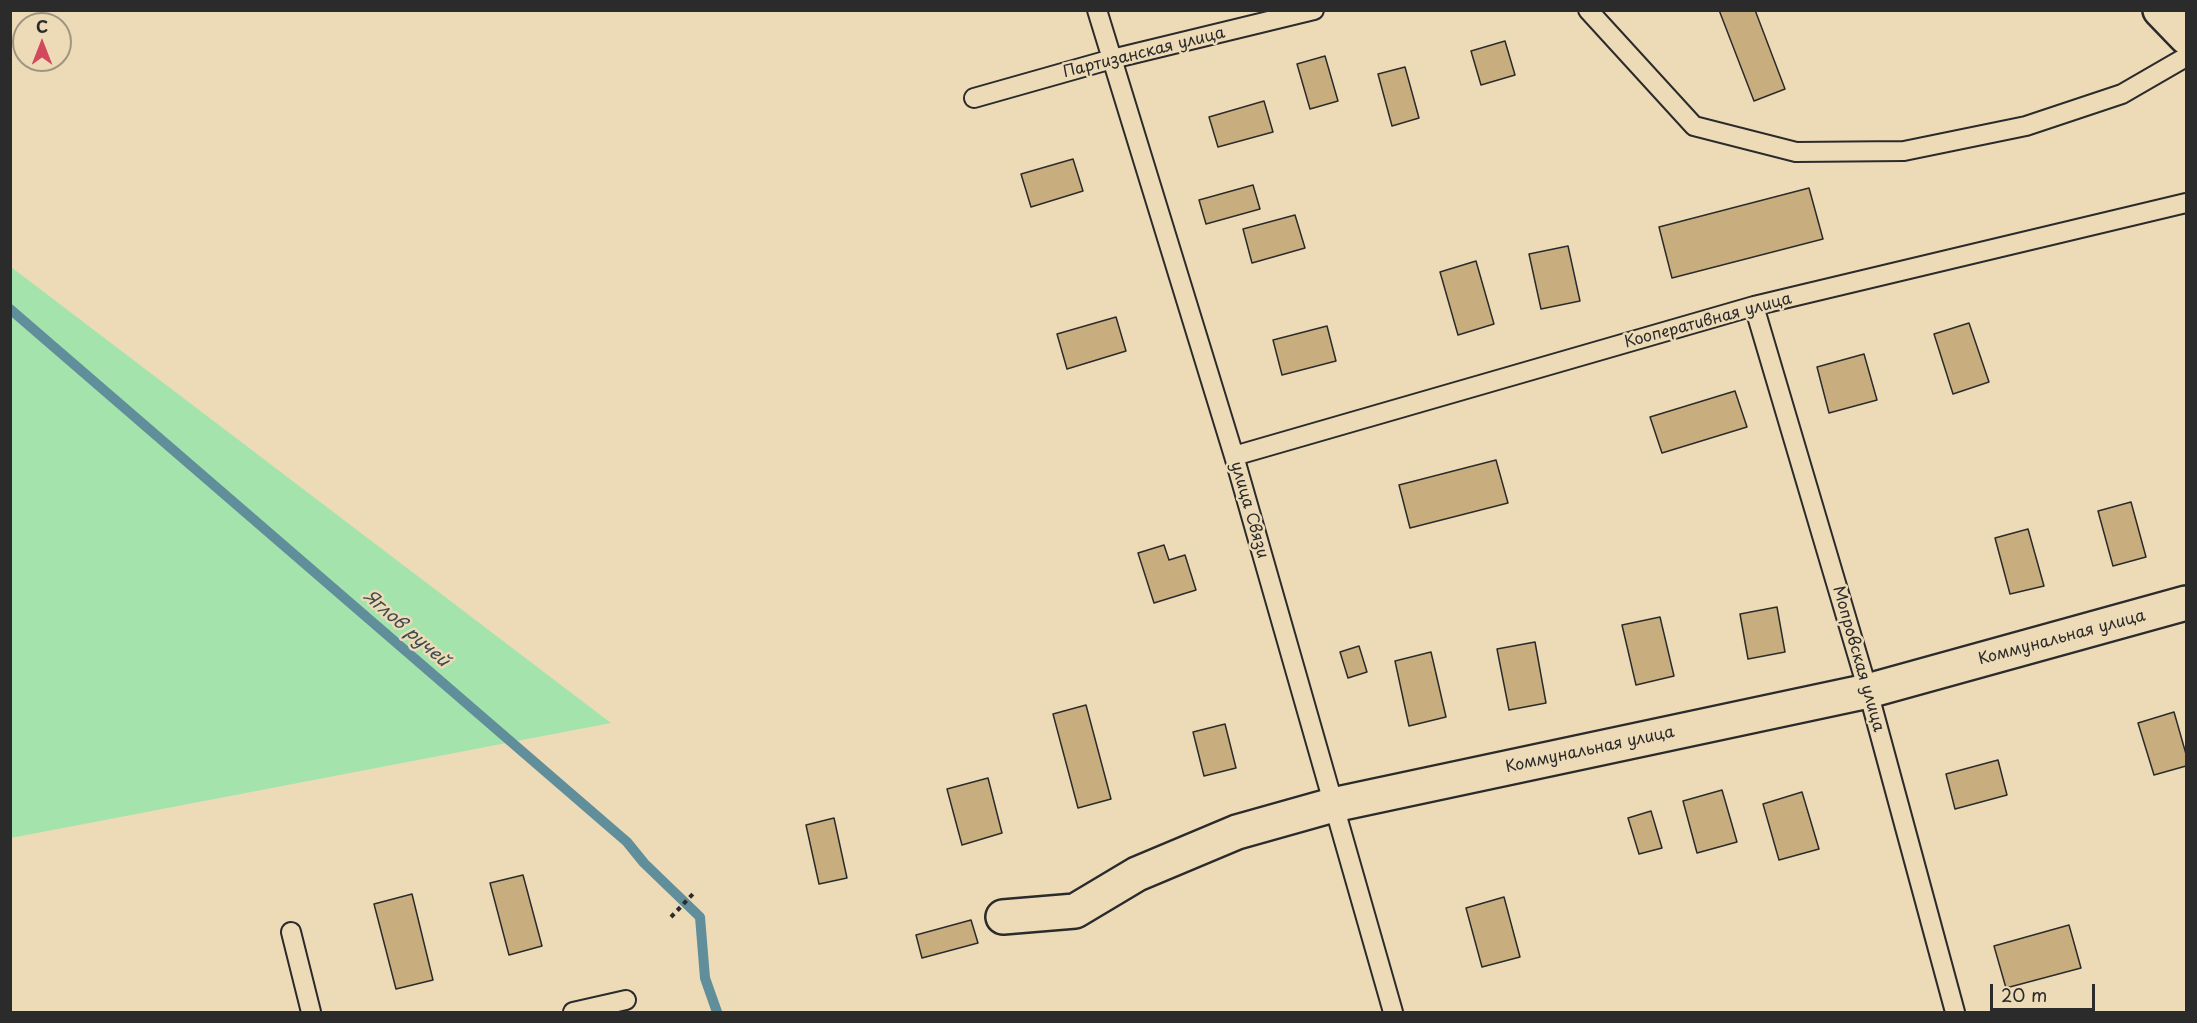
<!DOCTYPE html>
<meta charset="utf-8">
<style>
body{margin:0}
#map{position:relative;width:2197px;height:1023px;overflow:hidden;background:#eddbb8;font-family:"Playpen Sans",sans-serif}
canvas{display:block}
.frame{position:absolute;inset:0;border:12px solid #2b2b2b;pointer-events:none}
.north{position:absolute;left:12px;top:12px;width:60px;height:60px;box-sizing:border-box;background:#eddbb8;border:2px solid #9f9580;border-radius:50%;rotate:0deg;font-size:16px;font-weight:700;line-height:24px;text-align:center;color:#2b2b2b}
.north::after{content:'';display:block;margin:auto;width:21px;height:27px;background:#d1495b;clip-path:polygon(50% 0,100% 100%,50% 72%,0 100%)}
.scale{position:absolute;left:1990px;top:984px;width:105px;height:27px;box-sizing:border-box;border:3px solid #2b2b2b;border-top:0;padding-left:8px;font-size:18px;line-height:21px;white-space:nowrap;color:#2b2b2b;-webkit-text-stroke:4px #eddbb8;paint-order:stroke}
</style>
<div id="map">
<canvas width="2197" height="1023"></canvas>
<div class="frame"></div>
<div class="north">С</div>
<div class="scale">20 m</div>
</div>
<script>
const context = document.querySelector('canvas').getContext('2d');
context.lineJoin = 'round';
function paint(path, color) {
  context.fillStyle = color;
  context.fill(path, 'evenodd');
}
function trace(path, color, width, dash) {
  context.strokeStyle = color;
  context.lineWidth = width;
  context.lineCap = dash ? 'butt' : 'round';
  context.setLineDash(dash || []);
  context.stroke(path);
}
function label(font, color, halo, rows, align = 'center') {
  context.font = font + ' "Playpen Sans",sans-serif';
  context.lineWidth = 5;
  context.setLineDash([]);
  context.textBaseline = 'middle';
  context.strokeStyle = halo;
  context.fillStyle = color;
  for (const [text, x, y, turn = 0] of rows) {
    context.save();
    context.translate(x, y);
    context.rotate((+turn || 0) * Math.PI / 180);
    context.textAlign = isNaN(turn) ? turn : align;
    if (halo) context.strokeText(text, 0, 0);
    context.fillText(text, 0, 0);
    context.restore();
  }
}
paint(new Path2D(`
 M11,267L611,723L11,838Z`), '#a4e4ac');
trace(new Path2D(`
 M10,309L627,842L644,863L700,917L705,978L717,1012`), '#618e9b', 10);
const building = new Path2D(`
 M1719,10H1755L1785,89L1754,101Z
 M1505,41L1515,75L1481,85L1471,51Z
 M1325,56L1338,101L1310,109L1297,64Z
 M1405,67L1419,118L1392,126L1378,74Z
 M1264,101L1273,132L1218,147L1209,117Z
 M1073,159L1083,191L1031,207L1021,174Z
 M1253,185L1260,209L1206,224L1199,200Z
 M1809,188L1823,239L1672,278L1659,227Z
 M1295,215L1305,248L1252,263L1243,229Z
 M1568,246L1580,301L1541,309L1529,254Z
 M1476,261L1494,324L1458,335L1440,272Z
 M1116,317L1126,351L1067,369L1057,334Z
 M1969,323L1989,382L1953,394L1934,334Z
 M1327,326L1336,361L1282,375L1273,340Z
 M1864,354L1877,400L1829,413L1817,367Z
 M1735,391L1747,427L1662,453L1650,417Z
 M1496,460L1508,503L1410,528L1399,485Z
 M2131,502L2146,557L2113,566L2098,511Z
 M2028,529L2044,586L2010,594L1995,538Z
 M1164,545L1169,560L1185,555L1196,590L1154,603L1138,553Z
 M1777,607L1785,652L1748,659L1740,614Z
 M1660,617L1674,676L1636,685L1622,625Z
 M1535,642L1546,703L1509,710L1497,649Z
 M1359,646L1367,672L1348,678L1340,652Z
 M1431,652L1446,717L1409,726L1395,661Z
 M1086,705L1111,799L1078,808L1053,714Z
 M2174,712L2186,754V766L2154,775L2138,723Z
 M1225,724L1236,768L1204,776L1193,732Z
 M1998,760L2007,795L1955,809L1946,774Z
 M988,778L1002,833L962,845L947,789Z
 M1722,790L1737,842L1697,853L1683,801Z
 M1802,792L1819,849L1779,860L1763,804Z
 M1651,811L1662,848L1639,854L1628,818Z
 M834,818L847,878L819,884L806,825Z
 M523,875L542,946L509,955L490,883Z
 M412,894L433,980L396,989L374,904Z
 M1504,897L1520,957L1482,967L1466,908Z
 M971,920L978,943L922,958L916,935Z
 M2069,925L2081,968L2006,988L1994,946Z`);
paint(building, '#c8ad7e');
trace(building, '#2b2b2b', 1.5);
const lane = new Path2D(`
 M1097,10L1234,456L1393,1012
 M1588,10L1694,126L1796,152L1904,151L2026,126L2122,94L2186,57
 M974,98L1112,59L1314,10
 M1754,306L1868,691L1955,1012
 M1234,456L1754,306L2186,203
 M291,932L311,1012
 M573,1012L626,1000`);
const street = new Path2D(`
 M1003,917L1075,911L1137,874L1237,832L1333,805L1868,691L2186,603`);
const secondary = new Path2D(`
 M2160,10L2186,37`);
trace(lane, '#2b2b2b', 22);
trace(street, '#2b2b2b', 38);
trace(secondary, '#2b2b2b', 38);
trace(new Path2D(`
 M671,917L693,894`), '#2b2b2b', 4, [4.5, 4.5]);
trace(lane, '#eddbb8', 18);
trace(street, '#eddbb8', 33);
trace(secondary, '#eddbb8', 33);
label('16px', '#2b2b2b', '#eddbb8', [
 ["Партизанская улица",1144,53,-14],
 ["Кооперативная улица",1708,321,-15],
 ["улица Связи",1249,510,74],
 ["Коммунальная улица",2062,638,-15],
 ["Мопровская улица",1858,659,74],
 ["Коммунальная улица",1590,750,-12]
]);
label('italic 18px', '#3d4c50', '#eddbb8', [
 ["Яглов ручей",406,629,41]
]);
</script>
